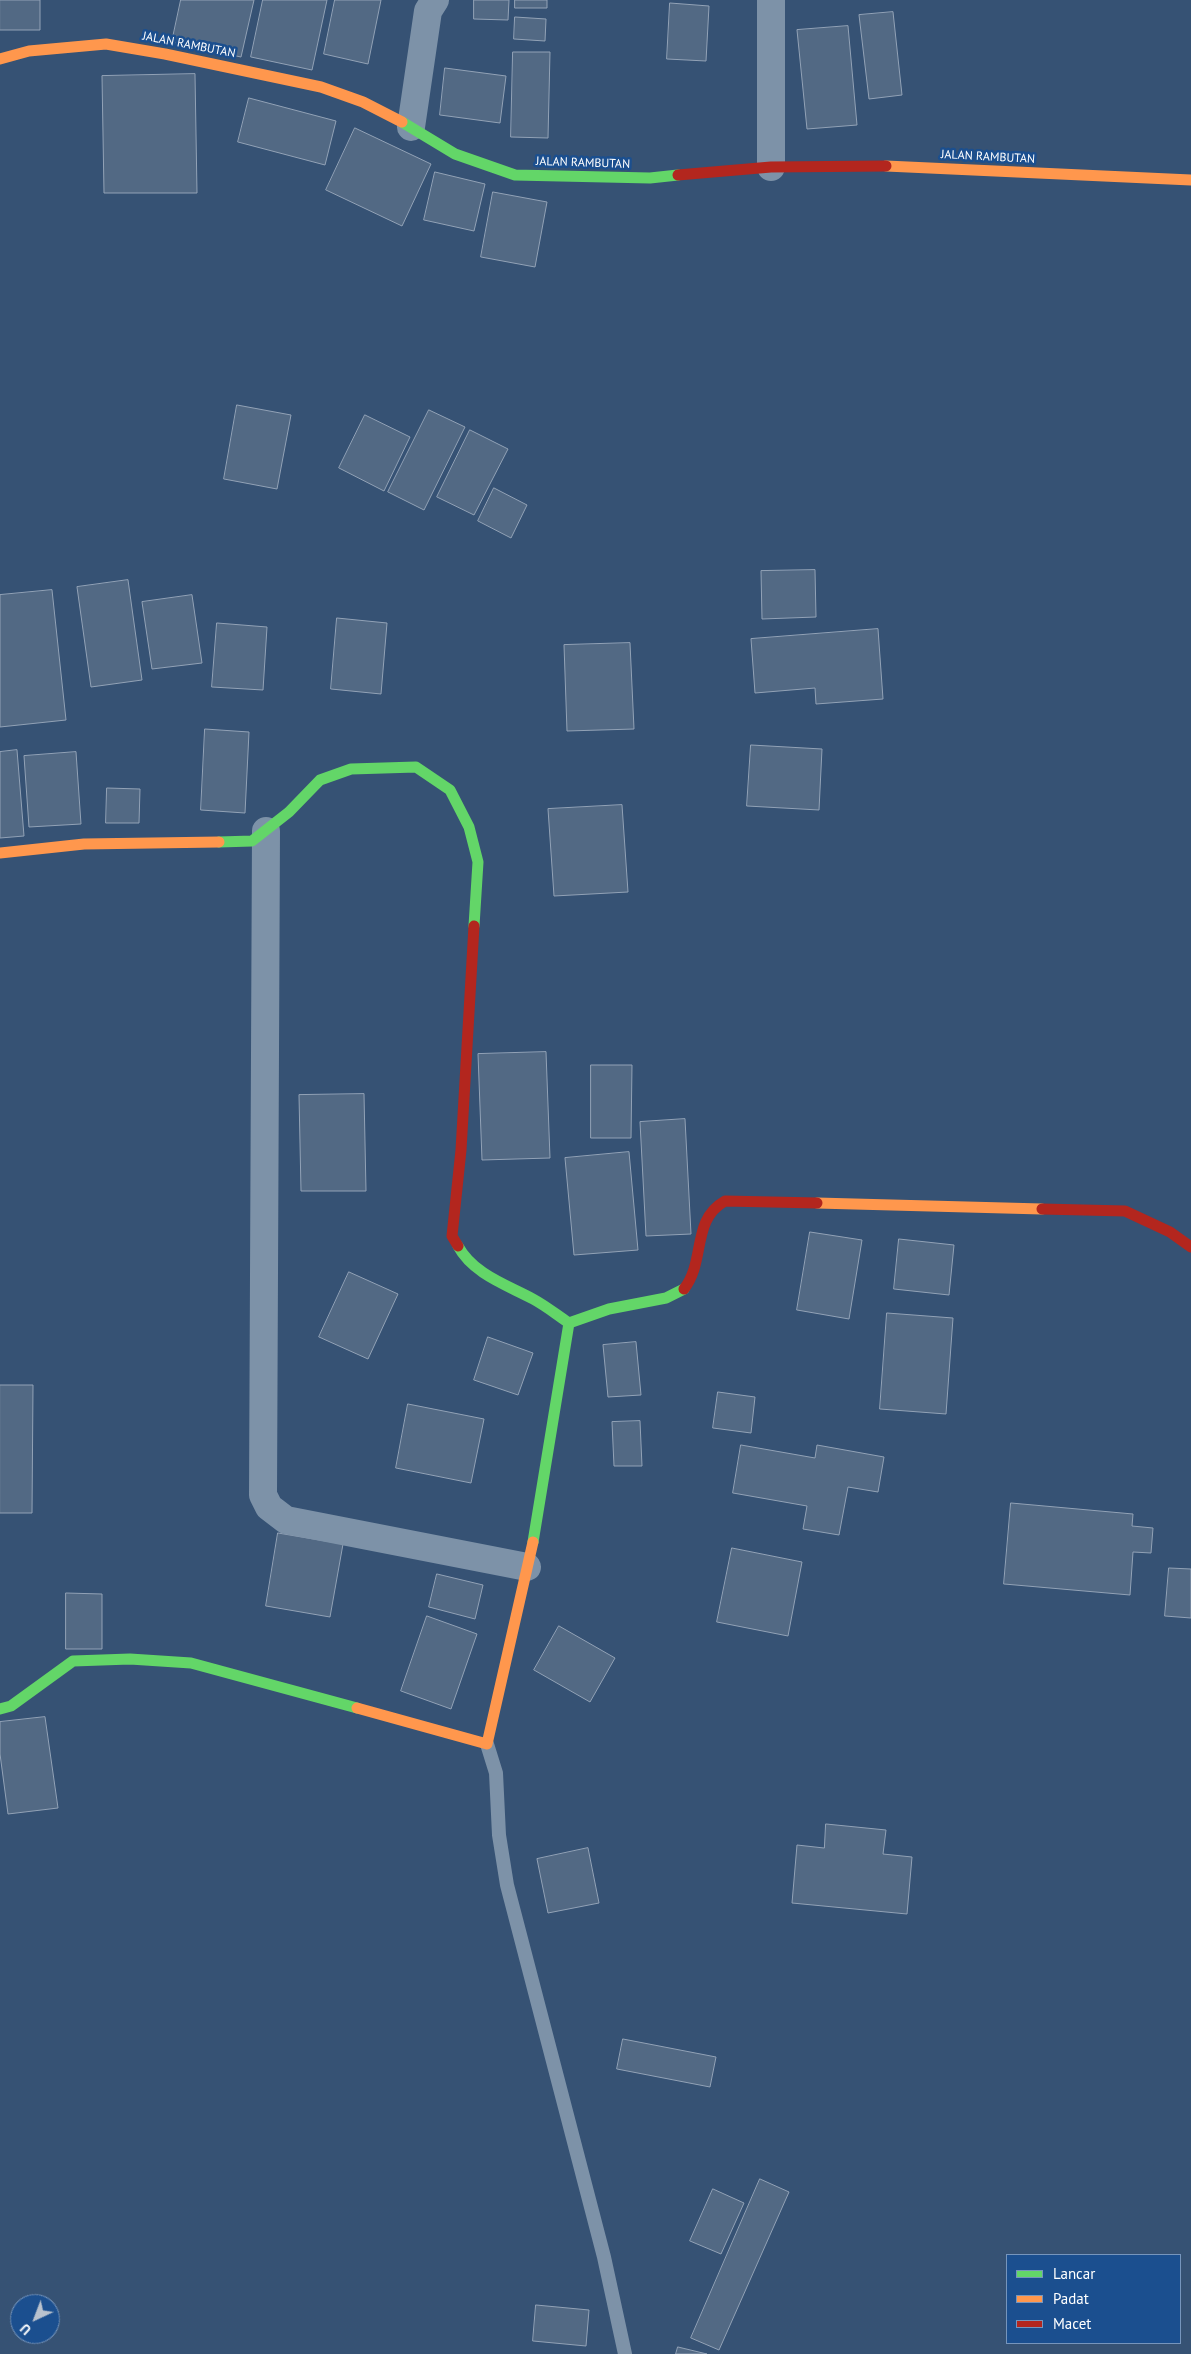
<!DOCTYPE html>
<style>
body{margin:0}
#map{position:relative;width:1191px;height:2354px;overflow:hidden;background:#365274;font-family:"PT Sans",sans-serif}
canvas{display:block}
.legend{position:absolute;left:1006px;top:2254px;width:175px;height:90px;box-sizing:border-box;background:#1b4f8f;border:1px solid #7695bc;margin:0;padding:6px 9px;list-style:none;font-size:15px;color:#fff}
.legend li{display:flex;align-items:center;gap:10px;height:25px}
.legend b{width:25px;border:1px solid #7695bc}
.north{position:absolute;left:10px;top:2294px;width:50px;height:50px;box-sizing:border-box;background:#1b4f8f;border:1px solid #7695bc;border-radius:50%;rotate:223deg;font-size:14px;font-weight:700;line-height:20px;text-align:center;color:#fff}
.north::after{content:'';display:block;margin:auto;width:18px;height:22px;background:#b9c2ce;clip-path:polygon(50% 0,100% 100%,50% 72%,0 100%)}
</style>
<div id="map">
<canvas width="1191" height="2354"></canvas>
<ul class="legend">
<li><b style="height:6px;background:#63d668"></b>Lancar</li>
<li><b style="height:6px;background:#ff974d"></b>Padat</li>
<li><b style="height:6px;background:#b3261e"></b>Macet</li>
</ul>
<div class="north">U</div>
</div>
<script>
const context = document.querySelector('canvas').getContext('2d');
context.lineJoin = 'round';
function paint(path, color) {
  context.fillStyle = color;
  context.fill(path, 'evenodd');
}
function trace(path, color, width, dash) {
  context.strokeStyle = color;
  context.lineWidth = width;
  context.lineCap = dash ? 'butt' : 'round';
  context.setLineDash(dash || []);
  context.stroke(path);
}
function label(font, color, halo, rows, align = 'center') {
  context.font = font + ' "PT Sans",sans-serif';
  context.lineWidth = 5;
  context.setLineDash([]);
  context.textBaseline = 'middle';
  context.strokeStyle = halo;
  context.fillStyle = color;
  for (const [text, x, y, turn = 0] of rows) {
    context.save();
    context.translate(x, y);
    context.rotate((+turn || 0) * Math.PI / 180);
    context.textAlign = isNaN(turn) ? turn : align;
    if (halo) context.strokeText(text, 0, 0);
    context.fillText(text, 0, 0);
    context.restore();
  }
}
const building = new Path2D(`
 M0,0H40V30H0Z
 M181,0H254L241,57L172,42Z
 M263,0H327L312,70L251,57Z
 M335,0H381L368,64L324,54Z
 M474,0H509L508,20L474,19Z
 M515,0H547V8H515Z
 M670,3L709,6L706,61L667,59Z
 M893,12L902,95L869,99L859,15Z
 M515,17L546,19L545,41L514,39Z
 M848,26L857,125L807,129L797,30Z
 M513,52H550L548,138L511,137Z
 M445,68L506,76L500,123L440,115Z
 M195,74L197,193H104L102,76Z
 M249,98L336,121L325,165L238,142Z
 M355,128L431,164L402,226L326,190Z
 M435,172L485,184L474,231L424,220Z
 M493,192L547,202L535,267L481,257Z
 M237,405L291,415L277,489L224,479Z
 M429,410L465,427L424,510L388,492Z
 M365,415L410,437L384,491L339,468Z
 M470,430L508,449L474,515L437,497Z
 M494,488L527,505L511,538L478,521Z
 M815,570L816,617L762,619L761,571Z
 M128,580L142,680L91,687L77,587Z
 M52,590L66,720L0,727V595Z
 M192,595L202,663L152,669L142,602Z
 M337,618L387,623L381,694L331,689Z
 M217,623L267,627L263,690L212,687Z
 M878,629L883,699L816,704L815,688L755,693L751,639Z
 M630,643L634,729L567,731L564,645Z
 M205,729L249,732L245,813L201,810Z
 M751,745L822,749L819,810L747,806Z
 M17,750L24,836L0,838V752Z
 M76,752L81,824L29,827L24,756Z
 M107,788L140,789L139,823H106Z
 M622,805L628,892L554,896L548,809Z
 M546,1052L550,1158L482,1160L478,1054Z
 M591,1065H632L631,1138H591Z
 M364,1094L366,1191H301L299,1095Z
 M685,1119L691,1234L646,1236L640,1122Z
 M629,1152L638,1250L574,1255L565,1158Z
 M810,1232L862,1240L849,1319L797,1310Z
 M899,1239L954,1245L949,1295L894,1289Z
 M349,1272L398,1294L368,1359L319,1337Z
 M887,1313L953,1318L946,1414L880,1409Z
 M488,1337L533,1353L518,1395L474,1380Z
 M636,1342L641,1395L608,1397L603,1345Z
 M0,1385H33L32,1513H0Z
 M718,1392L755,1397L751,1433L713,1428Z
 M408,1404L484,1419L471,1483L396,1468Z
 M640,1421L642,1466H614L612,1422Z
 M741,1445L815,1458L817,1445L884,1457L878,1492L848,1487L839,1535L803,1529L807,1506L733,1493Z
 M1011,1503L1133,1514L1132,1526L1153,1528L1151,1553L1133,1552L1130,1595L1004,1584Z
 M278,1533L343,1544L330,1617L266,1606Z
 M732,1548L802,1562L788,1636L717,1622Z
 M1169,1568L1191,1569V1618L1165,1616Z
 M437,1574L483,1585L475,1619L429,1607Z
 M66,1593L102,1594V1649H66Z
 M427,1616L477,1634L451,1709L401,1691Z
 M559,1626L615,1658L590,1702L534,1670Z
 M45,1717L58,1808L8,1814L0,1754V1722Z
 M826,1824L886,1830L883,1854L912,1857L907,1914L792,1903L797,1845L824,1848Z
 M588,1848L599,1903L548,1913L537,1859Z
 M623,2039L716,2057L710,2087L617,2069Z
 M760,2179L789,2192L719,2350L691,2338Z
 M713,2189L744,2203L721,2254L690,2241Z
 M536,2305L589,2310L586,2346L533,2341Z
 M678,2347L707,2354H676Z`);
paint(building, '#526984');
trace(building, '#92a2b6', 1);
trace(new Path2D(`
 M487,1744L496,1773L499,1835L507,1885L604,2257L625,2354`), '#7d92a8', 14);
trace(new Path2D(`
 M411,127L428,11L435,0
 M771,167V0
 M266,831L263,1495L269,1507L286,1520L527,1567`), '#7d92a8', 28);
trace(new Path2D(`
 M402,122L455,154L515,175L650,178L678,175
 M219,842L252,841L289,812L320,780L351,769L416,767L450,790L469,827L478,862L474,926
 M458,1246C473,1274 507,1285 533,1299C546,1306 557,1315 569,1323
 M533,1542L569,1323L609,1309L666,1298L684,1289
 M0,1709L11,1706L73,1661L130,1659L191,1663L357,1708`), '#63d668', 11);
trace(new Path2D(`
 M0,59L29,51L106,44L165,54L321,87L363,102L402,122
 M886,166L1191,180
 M0,853L84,844L219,842
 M817,1203L1042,1209
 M357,1708L487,1744L533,1542`), '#ff974d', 11);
trace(new Path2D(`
 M678,175L771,167L886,166
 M1042,1209L1125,1211L1170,1232L1191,1247
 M458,1246L452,1236L461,1150L474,926
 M684,1289C706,1261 691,1220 725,1201L817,1203`), '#b3261e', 11);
label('12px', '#fff', '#1b4f8f', [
 ["JALAN RAMBUTAN",189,45,11],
 ["JALAN RAMBUTAN",988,157,3],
 ["JALAN RAMBUTAN",583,163,2]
]);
</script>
